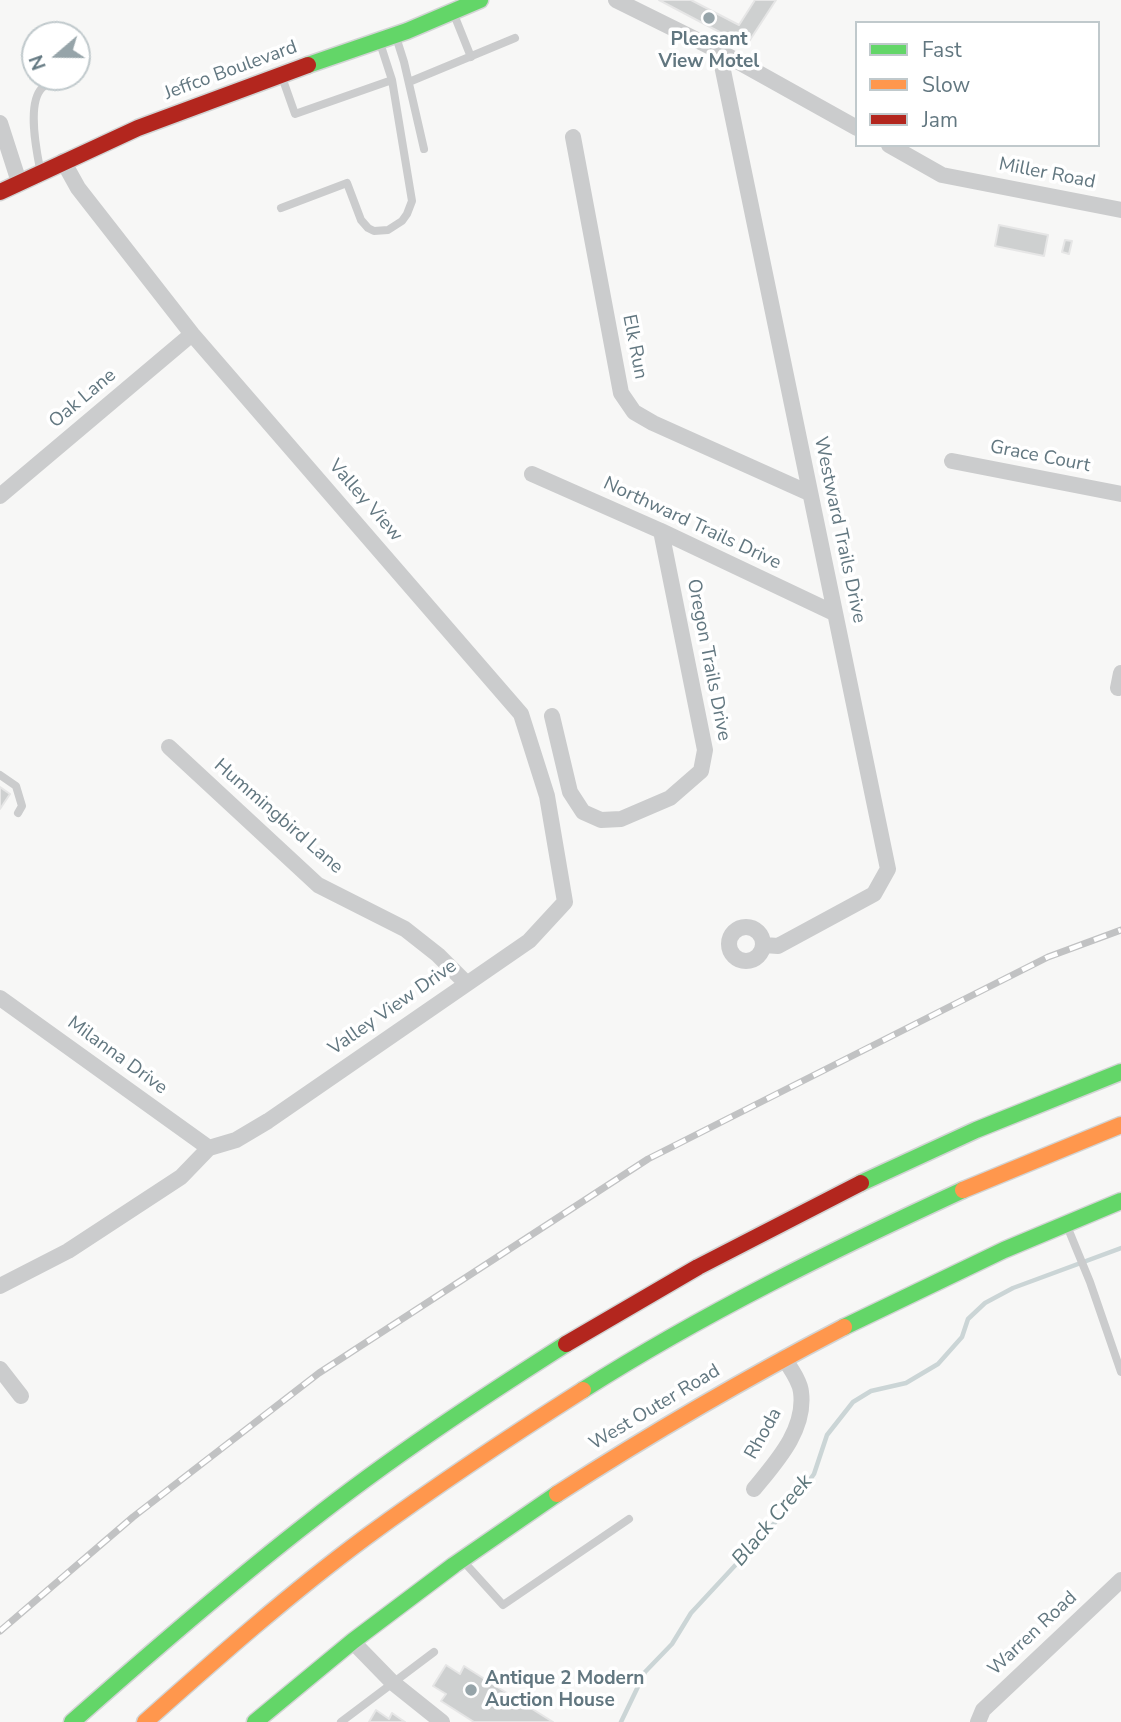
<!DOCTYPE html>
<style>
body{margin:0}
#map{position:relative;width:1121px;height:1722px;overflow:hidden;background:#f7f7f6;font-family:"Nunito Sans",sans-serif}
canvas{display:block}
.legend{position:absolute;left:855px;top:21px;width:245px;height:126px;box-sizing:border-box;background:#fff;border:2px solid #c0c9cc;margin:0;padding:9px 12px;list-style:none;font-size:21px;color:#627780}
.legend li{display:flex;align-items:center;gap:14px;height:35px}
.legend b{width:35px;border:2px solid #c0c9cc}
.north{position:absolute;left:21px;top:21px;width:70px;height:70px;box-sizing:border-box;background:#fff;border:2px solid #c0c9cc;border-radius:50%;rotate:250deg;font-size:19px;font-weight:700;line-height:28px;text-align:center;color:#627780}
.north::after{content:'';display:block;margin:auto;width:24px;height:32px;background:#96a4a9;clip-path:polygon(50% 0,100% 100%,50% 72%,0 100%)}
</style>
<div id="map">
<canvas width="1121" height="1722"></canvas>
<ul class="legend">
<li><b style="height:9px;background:#63d668"></b>Fast</li>
<li><b style="height:9px;background:#ff974d"></b>Slow</li>
<li><b style="height:9px;background:#b3261e"></b>Jam</li>
</ul>
<div class="north">N</div>
</div>
<script>
const context = document.querySelector('canvas').getContext('2d');
context.lineJoin = 'round';
function trace(path, color, width, dash) {
  context.strokeStyle = color;
  context.lineWidth = width;
  context.lineCap = dash ? 'butt' : 'round';
  context.setLineDash(dash || []);
  context.stroke(path);
}
function paint(path, color) {
  context.fillStyle = color;
  context.fill(path, 'evenodd');
}
function label(font, color, halo, rows, align = 'center') {
  context.font = font + ' "Nunito Sans",sans-serif';
  context.lineWidth = 7;
  context.setLineDash([]);
  context.textBaseline = 'middle';
  context.strokeStyle = halo;
  context.fillStyle = color;
  for (const [text, x, y, turn = 0] of rows) {
    context.save();
    context.translate(x, y);
    context.rotate((+turn || 0) * Math.PI / 180);
    context.textAlign = isNaN(turn) ? turn : align;
    if (halo) context.strokeText(text, 0, 0);
    context.fillText(text, 0, 0);
    context.restore();
  }
}
trace(new Path2D(`
 M621,1722L645,1672L672,1644L691,1613L793,1503L814,1474L827,1435L853,1402L871,1391L906,1383L938,1364L962,1337L968,1319L985,1303L1013,1288L1121,1248`), '#cbd5d6', 4.5);
const building = new Path2D(`
 M659,0H691L739,25L755,0H776L746,46Z
 M999,225L1048,235L1044,256L995,246Z
 M1065,240L1072,241L1069,254L1062,252Z
 M0,787L10,794L0,809Z
 M446,1665L460,1674L464,1666L553,1722H474L441,1701L446,1694L433,1686Z
 M376,1710L389,1719L392,1713L405,1722H369Z`);
paint(building, '#ced0d0');
trace(building, '#e6e6e6', 2);
const fast = new Path2D(`
 M308,65L407,31L480,0
 M861,1183L976,1130L1121,1072
 M844,1327L1004,1250L1121,1201
 M583,1390C704,1313 833,1250 963,1190
 M72,1722C149,1654 227,1586 308,1523C390,1458 478,1400 566,1344
 M255,1722L353,1641L454,1565L557,1494`);
const slow = new Path2D(`
 M963,1190L1121,1125
 M557,1494C650,1434 746,1378 844,1327
 M145,1722C217,1658 289,1594 366,1537C437,1485 509,1437 583,1390`);
const jam = new Path2D(`
 M0,192L138,128L308,65
 M566,1344L698,1267L861,1183`);
trace(fast, '#d2d4d4', 19);
trace(slow, '#d2d4d4', 19);
trace(jam, '#d2d4d4', 19);
trace(new Path2D(`
 M455,17L471,57
 M397,40L404,62L424,149
 M283,80L295,114L392,80L381,46
 M409,82L515,38
 M40,169C36,149 27,103 42,88C48,82 59,80 67,77
 M281,208L347,183L361,220L368,228L374,231L388,230L402,221L407,214L412,201L392,80
 M0,775L16,786L22,806L18,813
 M1067,1226L1090,1282L1121,1372
 M464,1562L503,1605L629,1519
 M341,1722L434,1652`), '#cbcccd', 8);
trace(new Path2D(`
 M616,0L719,51L857,128
 M719,51L888,869L874,894L778,946L764,945
 M0,123L19,182
 M573,137L621,393L634,412L653,423L809,493
 M889,145L942,175L1121,210
 M63,161L78,188L192,334L521,714L547,796L565,902L529,941L268,1121L236,1140L209,1148
 M952,461L1121,494
 M532,474L661,531L834,613
 M0,496L192,334
 M1118,688L1121,673
 M552,716L570,792L583,812L601,820L621,819L670,798L701,771L705,750L661,531
 M169,747L318,885L405,929L438,955L466,983
 M729 944a17 17 0 1 1 34 0a17 17 0 1 1-34 0Z
 M0,998L209,1148
 M0,1286L68,1251L181,1177L209,1148
 M0,1369L21,1396
 M754,1489C776,1462 806,1430 801,1392C800,1381 790,1368 784,1358
 M353,1642L392,1682L442,1722
 M978,1722L983,1710L1121,1580`), '#cbcccd', 16);
trace(fast, '#63d668', 16);
trace(slow, '#ff974d', 16);
trace(jam, '#b3261e', 16);
const rail = new Path2D(`
 M0,1631L133,1517L319,1373L648,1159L1048,957L1121,930`);
trace(rail, '#c1c2c3', 7);
trace(rail, '#fff', 4.5, [13]);
for (const [x, y, r, color] of [
 [709,18,7,"#96a4a9"],
 [471,1690,7,"#96a4a9"]
]) {
  const dot = new Path2D();
  dot.arc(x, y, r, 0, 2 * Math.PI);
  context.fillStyle = color;
  context.fill(dot);
  trace(dot, '#fff', 2.5);
}
label('bold 19px', '#627780', '#fff', [
 ["Pleasant",709,40],
 ["View Motel",709,62],
 ["Antique 2 Modern",485,1679,"left"],
 ["Auction House",485,1701,"left"]
]);
label('19px', '#627780', '#fff', [
 ["Jeffco Boulevard",231,71,-20],
 ["Miller Road",1047,174,11],
 ["Elk Run",634,347,79],
 ["Oak Lane",83,399,-40],
 ["Grace Court",1040,457,11],
 ["Valley View",365,501,49],
 ["Northward Trails Drive",692,524,25],
 ["Westward Trails Drive",839,530,78],
 ["Oregon Trails Drive",708,660,79],
 ["Hummingbird Lane",278,817,41],
 ["Valley View Drive",393,1008,-35],
 ["Milanna Drive",117,1056,36],
 ["West Outer Road",655,1408,-31],
 ["Rhoda",764,1434,-61],
 ["Warren Road",1033,1634,-43]
]);
label('italic 21px', '#5d767b', '#fff', [
 ["Black Creek",773,1521,-50]
]);
</script>
